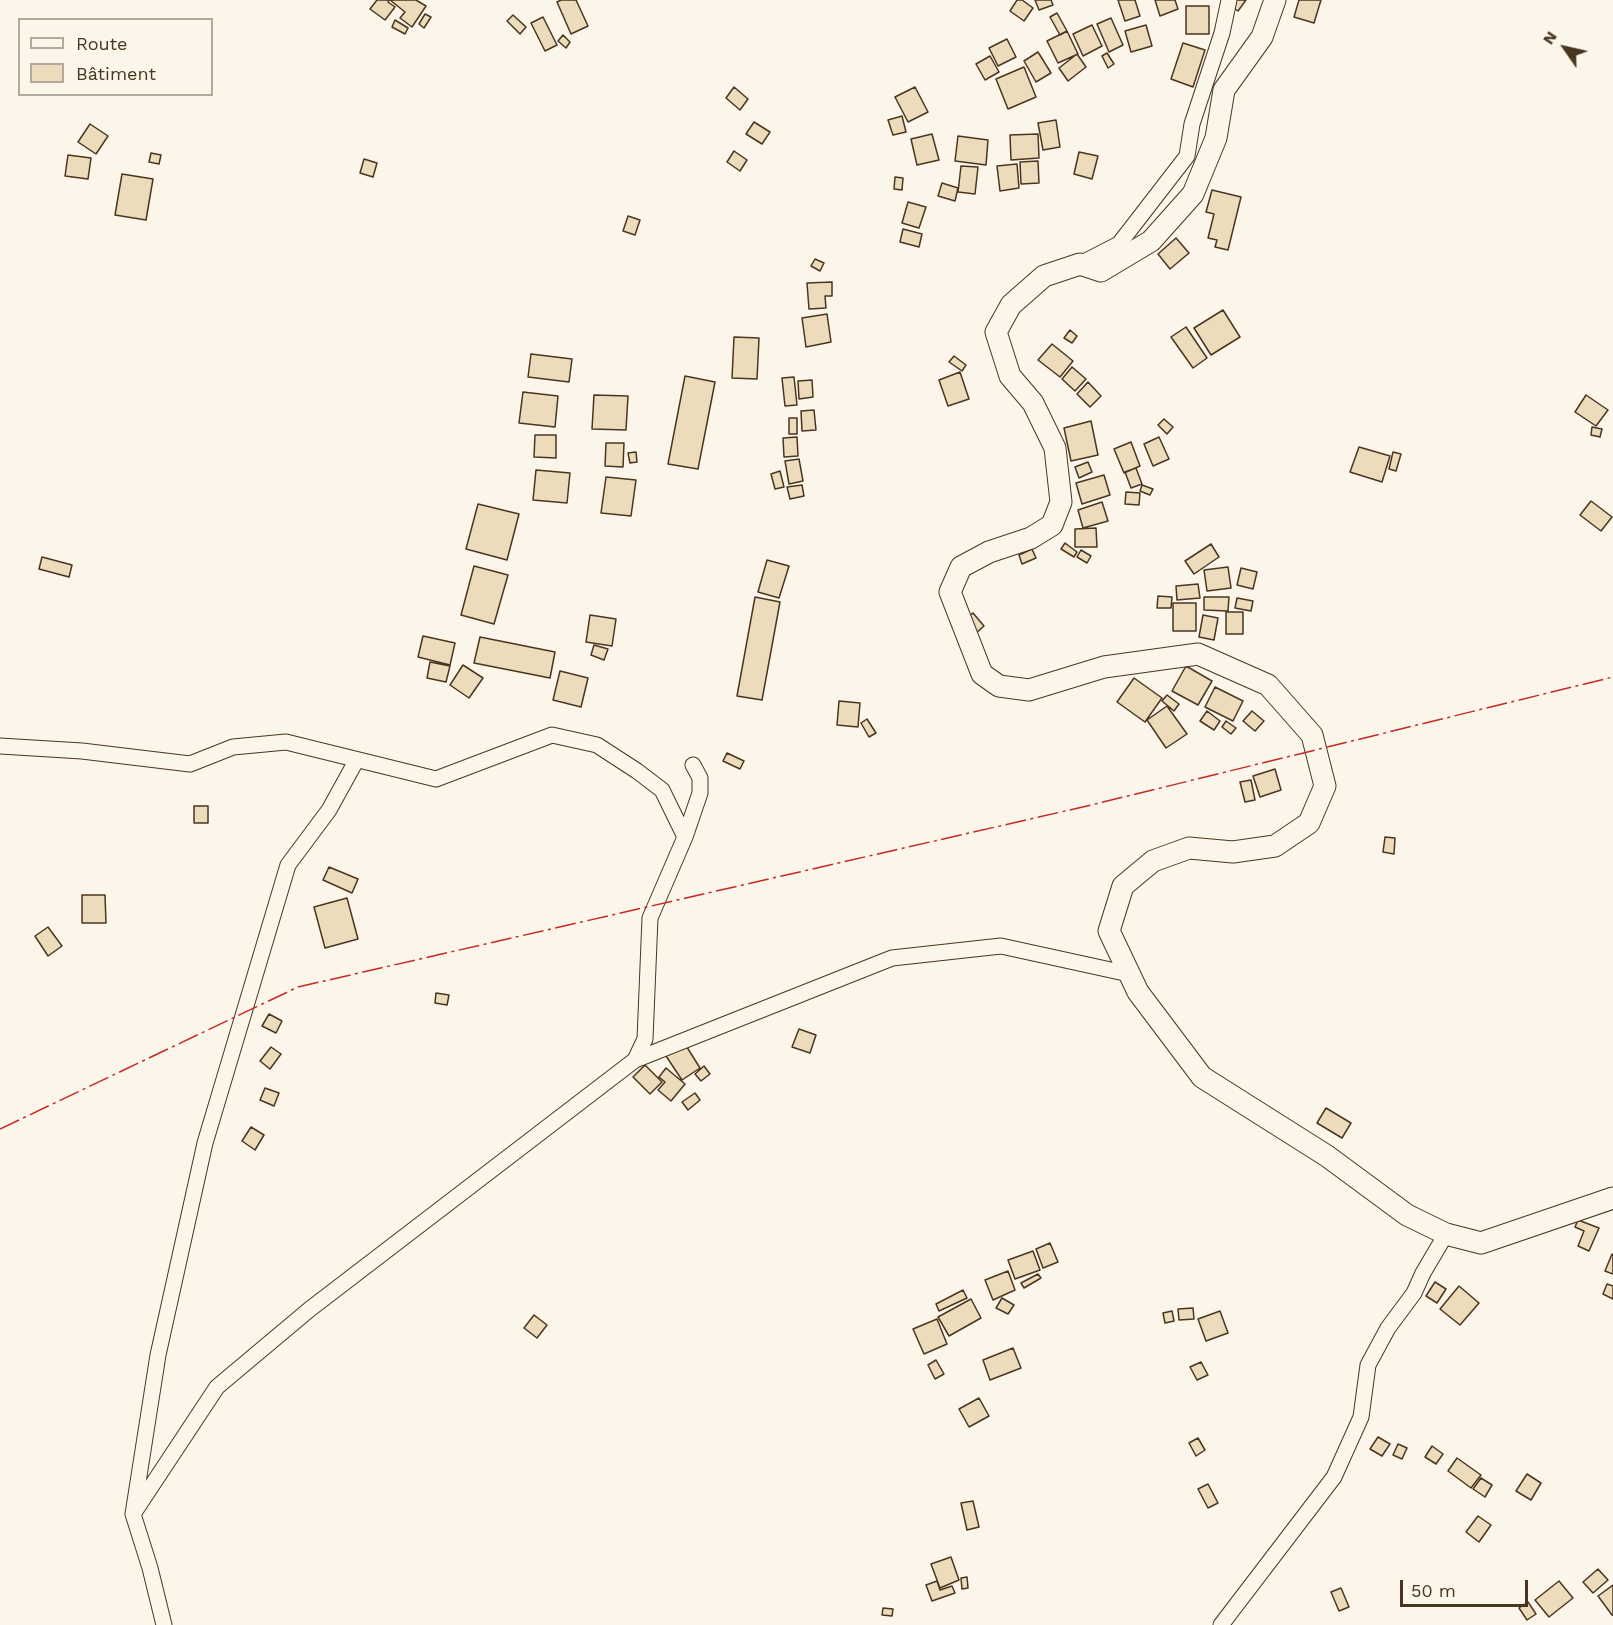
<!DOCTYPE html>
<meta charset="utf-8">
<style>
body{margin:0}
#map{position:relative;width:1613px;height:1625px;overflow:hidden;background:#fbf6e9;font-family:"Work Sans",sans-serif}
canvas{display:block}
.legend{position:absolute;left:18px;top:18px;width:195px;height:78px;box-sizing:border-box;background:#fbf6e9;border:2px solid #b4a999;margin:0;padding:8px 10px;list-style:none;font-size:18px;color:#4a3520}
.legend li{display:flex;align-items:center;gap:12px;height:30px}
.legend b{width:30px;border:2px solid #b4a999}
.north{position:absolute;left:1535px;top:18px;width:60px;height:60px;-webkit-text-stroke:4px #fbf6e9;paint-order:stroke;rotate:304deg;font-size:16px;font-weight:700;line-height:24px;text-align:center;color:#4a3520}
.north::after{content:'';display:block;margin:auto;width:21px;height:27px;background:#4a3520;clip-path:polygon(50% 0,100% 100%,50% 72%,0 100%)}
.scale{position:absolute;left:1400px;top:1580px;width:128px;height:27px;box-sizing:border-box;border:3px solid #4a3520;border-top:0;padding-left:8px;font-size:18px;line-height:21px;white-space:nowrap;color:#4a3520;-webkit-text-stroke:4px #fbf6e9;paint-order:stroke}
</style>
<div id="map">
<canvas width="1613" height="1625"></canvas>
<ul class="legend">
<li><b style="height:8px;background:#fbf6e9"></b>Route</li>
<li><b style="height:16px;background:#ecdcbc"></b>Bâtiment</li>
</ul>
<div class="north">N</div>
<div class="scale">50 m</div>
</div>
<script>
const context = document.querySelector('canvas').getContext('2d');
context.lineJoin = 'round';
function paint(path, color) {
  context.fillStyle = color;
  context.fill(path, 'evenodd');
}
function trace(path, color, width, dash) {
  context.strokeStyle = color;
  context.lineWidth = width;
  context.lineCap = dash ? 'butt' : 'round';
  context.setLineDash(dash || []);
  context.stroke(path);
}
const building = new Path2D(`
 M377,0H389L388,2L395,7L385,20L370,9Z
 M390,0H416L426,6L412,27L400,18L405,12Z
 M561,0H576L588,26L571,34L557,2Z
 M1017,0H1022L1033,8L1024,21L1010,11Z
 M1035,0H1051L1053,5L1039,10Z
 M1118,0H1135L1140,16L1125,21Z
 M1155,0H1175L1178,9L1160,16Z
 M1233,0H1246L1238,11L1229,5Z
 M1299,0H1321L1314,23L1294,17Z
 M1186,6H1209V34H1186Z
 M1057,13L1067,31L1060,35L1050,17Z
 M425,14L431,17L424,28L419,24Z
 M513,15L526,27L520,34L507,21Z
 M543,17L557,45L545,51L531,23Z
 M1111,18L1123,45L1109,52L1097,24Z
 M395,20L408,28L405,34L392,27Z
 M1092,25L1102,46L1083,56L1073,34Z
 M1146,25L1152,46L1131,52L1125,31Z
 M1067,31L1078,54L1058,63L1047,41Z
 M563,35L570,42L566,48L558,41Z
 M1007,39L1016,57L998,66L989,48Z
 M1183,43L1205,50L1193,87L1171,79Z
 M1038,52L1051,73L1036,82L1024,61Z
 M1107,53L1114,64L1108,68L1102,56Z
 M1077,54L1086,67L1068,81L1059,68Z
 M990,56L999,72L985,80L976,64Z
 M1024,67L1036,97L1008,109L996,79Z
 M734,87L748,99L740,110L726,98Z
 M915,87L928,112L908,122L895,97Z
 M902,116L906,132L893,135L888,120Z
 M1056,120L1060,147L1043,150L1038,123Z
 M754,122L770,132L762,144L746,134Z
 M90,124L108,136L96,154L78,142Z
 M932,134L939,160L917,165L911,139Z
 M1038,134L1039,158L1011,160L1010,135Z
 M958,136L988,140L986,165L955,161Z
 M734,151L747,160L740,171L727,162Z
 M1079,152L1098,156L1092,179L1074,174Z
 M151,153L161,155L159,164L149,162Z
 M68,155L91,158L88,179L65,176Z
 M364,159L377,163L373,177L360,173Z
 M1038,161L1039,183L1021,184L1020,162Z
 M1017,164L1019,188L1000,191L997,166Z
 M961,166L978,167L975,194L958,192Z
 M122,174L153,179L146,220L115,215Z
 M895,177L903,178L902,190L894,189Z
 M942,183L958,188L955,201L938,196Z
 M1212,190L1241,197L1228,250L1215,247L1217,240L1208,238L1214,214L1206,212Z
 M908,202L926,207L919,228L902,223Z
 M628,216L640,220L635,235L623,231Z
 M903,229L922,234L919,247L900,242Z
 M1176,238L1189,253L1170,269L1158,254Z
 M815,259L824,263L820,271L811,266Z
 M832,282V296H825L826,308L809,309L807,283Z
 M1223,310L1240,337L1211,355L1194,328Z
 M827,314L831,342L806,347L802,318Z
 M1186,327L1207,358L1193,368L1171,337Z
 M1070,330L1077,336L1072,343L1064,338Z
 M734,337L759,338L757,379L732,378Z
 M1052,344L1073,361L1060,377L1038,360Z
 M531,354L572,359L569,382L528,377Z
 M954,356L966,365L962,371L949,362Z
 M1072,367L1086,379L1075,391L1062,379Z
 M960,372L969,399L948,406L939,380Z
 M685,376L715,382L698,469L668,464Z
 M794,377L797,405L785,406L782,378Z
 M812,380L813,397L799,399L798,381Z
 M1088,382L1101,396L1090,407L1077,394Z
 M523,392L558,396L555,427L519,423Z
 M594,395L628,396L626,430L592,429Z
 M1586,395L1608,410L1596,426L1575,412Z
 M814,410L816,430L802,431L801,411Z
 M789,418H797V434H789Z
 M1164,419L1173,427L1167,434L1158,425Z
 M1091,421L1098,455L1071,461L1064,428Z
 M1592,427L1602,429L1600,437L1591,435Z
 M535,435H556V458L534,457Z
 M797,437L798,456L784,457L783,438Z
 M1159,437L1169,459L1153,466L1144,444Z
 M1131,442L1140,466L1124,473L1114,449Z
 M606,443H624L623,467L605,466Z
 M1359,447L1390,456L1382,482L1350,472Z
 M636,452L637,462L630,463L628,453Z
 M1393,452L1401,454L1396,471L1389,469Z
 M799,459L803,481L789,484L785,461Z
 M1088,462L1092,472L1079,478L1075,467Z
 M1136,468L1142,484L1131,488L1125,472Z
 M536,470L570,473L567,503L533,500Z
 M780,471L784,487L775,489L771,474Z
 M1104,475L1110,495L1082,504L1076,483Z
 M606,477L636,480L631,516L601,513Z
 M802,485L804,496L790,499L787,487Z
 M1142,485L1153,489L1150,495L1140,491Z
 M1126,492L1140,493L1139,505L1125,504Z
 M1591,501L1612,517L1601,531L1580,515Z
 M1102,502L1108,521L1083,528L1078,510Z
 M478,504L519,514L507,560L466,549Z
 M1096,528L1097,547H1075V529Z
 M1065,543L1077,552L1074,557L1061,549Z
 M1211,544L1219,557L1194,574L1185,561Z
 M1032,549L1036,558L1022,564L1019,555Z
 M1081,550L1091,556L1087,563L1077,557Z
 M42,557L72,565L69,577L39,569Z
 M767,560L789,566L779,598L758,592Z
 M474,566L508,575L494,624L461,615Z
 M1228,567L1231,588L1207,591L1204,570Z
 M1241,568L1257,572L1253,589L1237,585Z
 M1198,584L1200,598L1177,600L1176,586Z
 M1158,596L1172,597L1171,608H1157Z
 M755,597L780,602L762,700L737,696Z
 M1204,597H1229L1228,611L1204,610Z
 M1237,598L1253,601L1251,611L1235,608Z
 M1173,603H1196V631H1173Z
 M1226,612H1243V634H1226Z
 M973,613L984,626L974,635L963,621Z
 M590,615L616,619L612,646L586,642Z
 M1203,615L1218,618L1214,640L1199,637Z
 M423,636L455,643L450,665L418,657Z
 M480,637L555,652L550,678L474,663Z
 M594,645L608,649L604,660L591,655Z
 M430,662L450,666L446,682L427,678Z
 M463,665L483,678L469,698L450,685Z
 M1186,666L1212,681L1198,705L1172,691Z
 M560,671L588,678L581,707L553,700Z
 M1134,678L1162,698L1145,722L1117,702Z
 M1215,687L1243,701L1233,721L1205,707Z
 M1167,695L1179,704L1174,711L1162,701Z
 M839,701L860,703L858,727L837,725Z
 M1167,706L1187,734L1166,748L1147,720Z
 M1207,711L1220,721L1214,730L1200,721Z
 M1252,711L1264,721L1255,731L1243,721Z
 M867,719L876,733L869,737L861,723Z
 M1226,721L1236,728L1231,734L1222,727Z
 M727,753L744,761L740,769L723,761Z
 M1275,769L1281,790L1260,797L1253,776Z
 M1251,780L1255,800L1245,802L1240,782Z
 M194,806H208V823H194Z
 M1385,837L1395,838L1394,854L1383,852Z
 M329,867L358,879L352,893L323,880Z
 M82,895H105L106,923H82Z
 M347,898L358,939L325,948L314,907Z
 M48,927L62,946L48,956L35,936Z
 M436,993L449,995L447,1005L435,1003Z
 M269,1014L282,1021L276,1033L262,1026Z
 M799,1029L816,1035L810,1053L792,1047Z
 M685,1044L700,1068L682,1080L666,1056Z
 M271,1047L281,1054L270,1069L260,1061Z
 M645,1065L662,1082L650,1094L633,1077Z
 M704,1066L710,1074L701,1081L695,1074Z
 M666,1068L685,1084L671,1101L658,1090L665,1082L659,1077Z
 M265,1088L279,1093L274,1106L260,1100Z
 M695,1093L700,1100L688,1110L682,1102Z
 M1326,1108L1351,1123L1342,1138L1317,1123Z
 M251,1127L264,1135L255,1150L242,1141Z
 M1578,1220L1599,1228L1589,1251L1578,1246L1584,1231L1575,1227Z
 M1050,1243L1058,1262L1043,1268L1036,1249Z
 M1033,1251L1040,1270L1015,1279L1008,1260Z
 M1612,1254L1613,1255V1274L1605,1271Z
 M1008,1271L1015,1290L993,1300L985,1280Z
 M1038,1274L1041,1278L1024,1288L1021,1283Z
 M1435,1282L1446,1289L1437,1303L1426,1296Z
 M1607,1284L1613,1286V1299L1603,1294Z
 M1459,1286L1479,1303L1460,1325L1440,1309Z
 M963,1290L967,1298L939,1311L936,1304Z
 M1002,1298L1014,1305L1008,1314L996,1308Z
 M971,1299L981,1318L949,1336L938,1317Z
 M1193,1308L1194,1319L1179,1320L1178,1309Z
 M1172,1311L1174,1321L1165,1323L1163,1313Z
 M1220,1311L1228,1333L1206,1341L1198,1319Z
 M534,1315L547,1325L537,1338L524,1328Z
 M937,1319L947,1344L924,1354L913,1329Z
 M1013,1348L1021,1368L990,1380L983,1360Z
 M936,1360L944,1374L935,1379L928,1365Z
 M1201,1362L1208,1375L1197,1380L1190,1367Z
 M979,1398L989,1416L969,1427L959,1409Z
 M1378,1437L1390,1444L1382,1456L1370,1449Z
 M1198,1438L1205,1450L1196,1456L1189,1443Z
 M1398,1444L1407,1448L1402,1459L1393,1455Z
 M1432,1446L1443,1454L1436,1464L1425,1457Z
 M1457,1458L1481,1475L1471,1488L1448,1471Z
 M1527,1474L1541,1483L1531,1500L1516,1491Z
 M1481,1478L1492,1485L1485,1497L1473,1489Z
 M1208,1484L1218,1503L1208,1508L1198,1489Z
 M973,1501L979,1527L967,1530L961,1503Z
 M1478,1516L1491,1525L1479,1542L1466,1532Z
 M951,1557L959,1580L940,1588L931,1564Z
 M1598,1569L1608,1580L1593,1593L1583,1582Z
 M967,1577L968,1588L962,1589L961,1578Z
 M937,1581L940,1590L952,1586L955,1593L932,1601L926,1585Z
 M1559,1581L1573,1598L1549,1617L1535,1600Z
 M1613,1585V1615H1612L1598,1596Z
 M1341,1588L1349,1607L1339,1611L1331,1592Z
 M1528,1602L1536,1614L1527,1620L1519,1608Z
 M883,1608L893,1609L892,1616L882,1615Z`);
paint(building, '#ecdcbc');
trace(building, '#4a3520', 1.5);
const street = new Path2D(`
 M1080,264L1119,244L1187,156L1192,124L1222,33L1229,0
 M0,746L82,751L190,764L233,747L286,742L436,779L552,735L597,745L637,771L662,790L685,837
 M635,1060L645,1039L650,918L685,837L700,793V778L693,765
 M133,1514L217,1387L310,1309L635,1060L892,958L1001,946L1129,974
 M164,1625L150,1568L133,1514L158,1355L205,1143L288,865L329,810L356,761
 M1221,1625L1334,1477L1361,1417L1368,1365L1388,1328L1414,1293L1423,1273L1446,1234`);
const secondary = new Path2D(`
 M1275,0L1262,37L1224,90L1216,138L1193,194L1151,241L1101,271L1080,264L1044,276L1011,305L996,332L1010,376L1033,403L1055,448L1061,502L1052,525L1031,538L989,552L961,567L950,592L982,674L999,686L1029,690L1104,667L1198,654L1268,685L1312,735L1325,786L1309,823L1275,846L1233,852L1189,848L1153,861L1123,886L1109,931L1138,992L1202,1077L1327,1156L1407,1215L1446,1234L1481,1243L1613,1198`);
trace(street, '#4a3520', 17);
trace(secondary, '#4a3520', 23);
trace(street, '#fbf6e9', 15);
trace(secondary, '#fbf6e9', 21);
trace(new Path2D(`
 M0,1129L298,987L1087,806L1613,677`), '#c62828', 1.5, [21, 4.5, 3, 4.5]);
</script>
